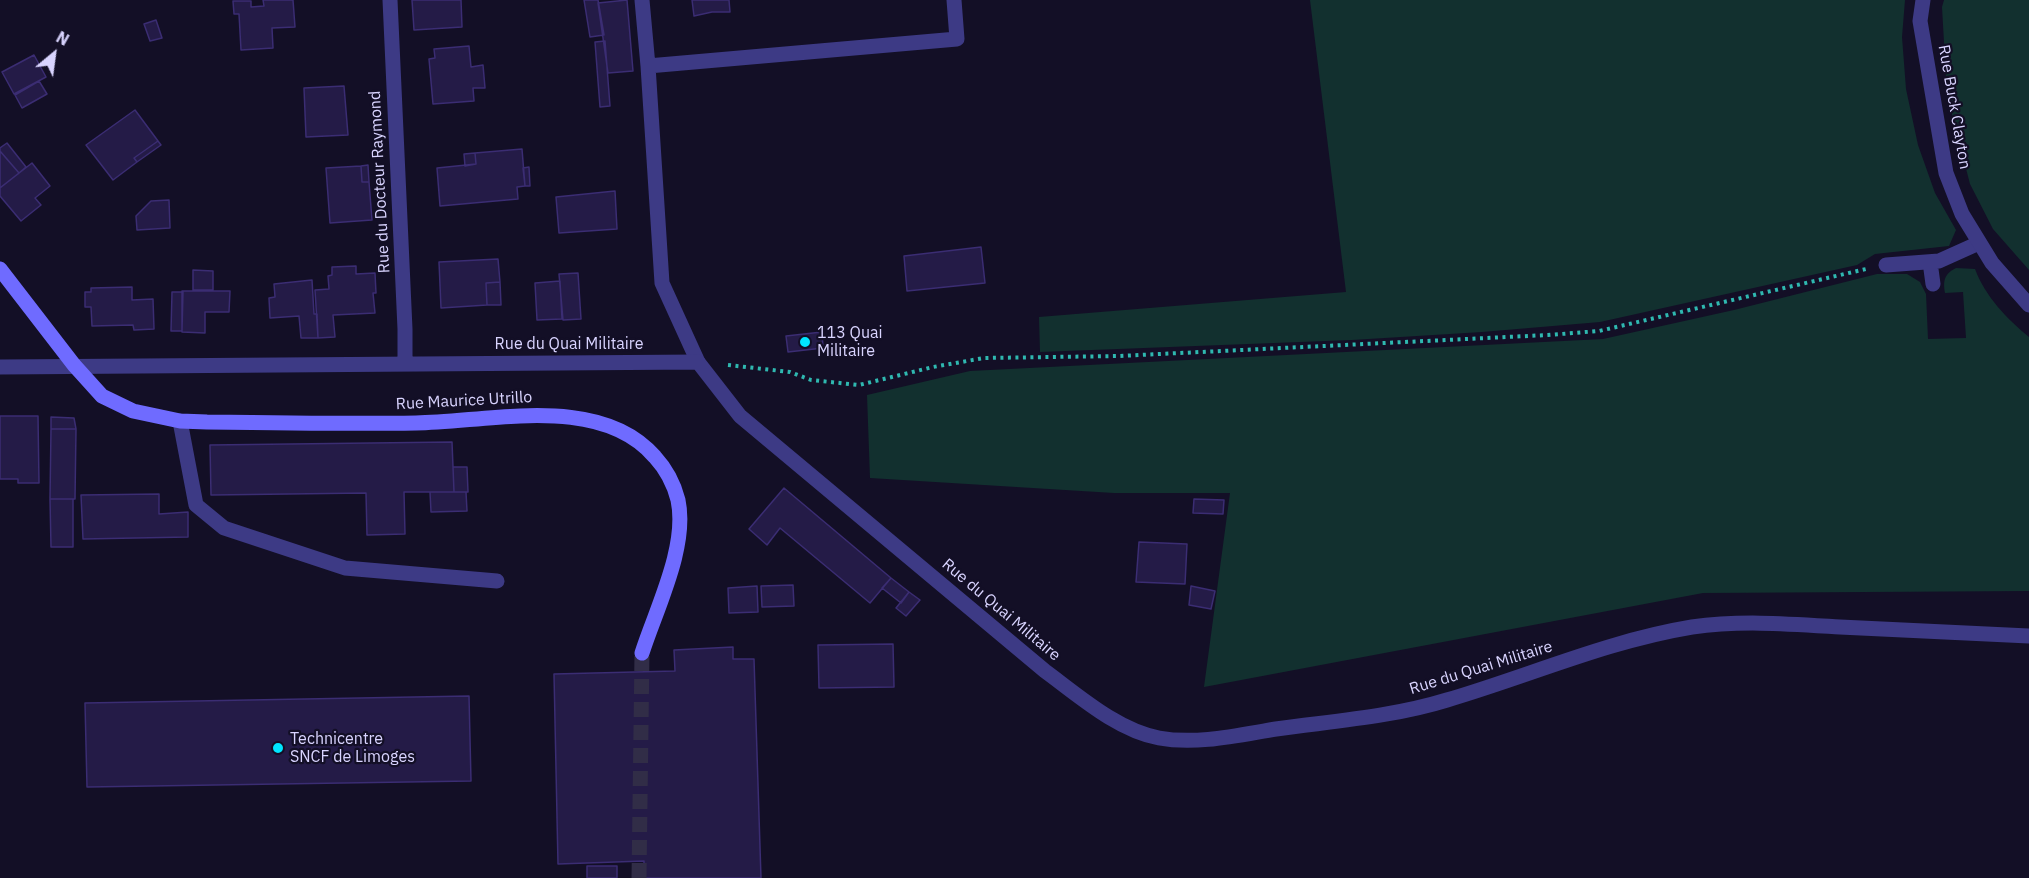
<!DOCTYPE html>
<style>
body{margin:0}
#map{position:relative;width:2029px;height:878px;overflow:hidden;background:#130f26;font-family:"IBM Plex Sans",sans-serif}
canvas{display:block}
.north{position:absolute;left:24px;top:24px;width:60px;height:60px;-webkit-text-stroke:4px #130f26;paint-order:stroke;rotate:29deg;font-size:16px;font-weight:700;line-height:24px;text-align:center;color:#d9d4ff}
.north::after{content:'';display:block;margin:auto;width:21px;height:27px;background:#d9d4ff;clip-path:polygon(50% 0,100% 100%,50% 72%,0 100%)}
</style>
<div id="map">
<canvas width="2029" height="878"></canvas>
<div class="north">N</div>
</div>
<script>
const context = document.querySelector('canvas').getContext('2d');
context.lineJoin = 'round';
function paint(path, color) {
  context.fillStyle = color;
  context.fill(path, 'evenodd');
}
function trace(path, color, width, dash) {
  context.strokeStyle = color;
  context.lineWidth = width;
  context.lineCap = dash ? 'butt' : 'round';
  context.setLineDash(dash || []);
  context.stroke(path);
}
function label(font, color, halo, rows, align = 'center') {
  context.font = font + ' "IBM Plex Sans",sans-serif';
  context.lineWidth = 4.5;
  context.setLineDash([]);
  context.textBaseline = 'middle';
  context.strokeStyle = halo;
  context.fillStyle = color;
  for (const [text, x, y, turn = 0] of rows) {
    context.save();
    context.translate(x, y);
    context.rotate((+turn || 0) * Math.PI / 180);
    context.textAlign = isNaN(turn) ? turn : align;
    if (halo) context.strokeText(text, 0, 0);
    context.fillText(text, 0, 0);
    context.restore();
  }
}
paint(new Path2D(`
 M1310,0H1905L1902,37L1906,89L1918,145L1935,193L1956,230L1949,246L1875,254L1857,265L1600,322L1482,332L1352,340L1040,352L1039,317L1346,292Z
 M1944,0H2029V270L1993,229L1970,184L1947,95L1942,7Z
 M1956,268L1975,269C1985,296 2007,319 2029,337V591L1703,593L1204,687L1230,493H1114L870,478L867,395L970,371L1603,339L1734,310L1877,274H1907L1920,282L1926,294L1928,339L1966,338L1963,292L1945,293C1943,281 1944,274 1956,268Z`), '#12302f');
const building = new Path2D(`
 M263,0H293L295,27L272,28L273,48L241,50L239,14H234L233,1H251V7L264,6Z
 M412,0H461L462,27L414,30Z
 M584,0H598L604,35L590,37Z
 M627,0L633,71L608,73L598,3Z
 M692,0H729L730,12H712L694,16Z
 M156,20L162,38L150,41L144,24Z
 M605,41L610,106L600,107L595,42Z
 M469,46L471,67L483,65L485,88H473L474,101L433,104L429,59L435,58L434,49Z
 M34,55L46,77L14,94L2,72Z
 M39,81L47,94L22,108L15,95Z
 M344,86L348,135L306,137L304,88Z
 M135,110L158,141L134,158L137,162L113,180L86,145Z
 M158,141L161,145L137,162L134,158Z
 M7,143L26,167L19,173L0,151V148Z
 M522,149L525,186L517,187L518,199L440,206L437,168L476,164L475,153Z
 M0,151L19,173L0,188Z
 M475,153L476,164L465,166L464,154Z
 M32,163L50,186L35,198L41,205L21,221L0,196V188Z
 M368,165L369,182H362L361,166Z
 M361,166L362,182H369L372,220L330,223L326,168Z
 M529,167L530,186H525L523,168Z
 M615,191L617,229L559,233L556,197Z
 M169,200L170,228L137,230L136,216L151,201Z
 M981,247L985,283L907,291L904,256Z
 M498,259L500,282L486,283L487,305L441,308L439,262Z
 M356,266V274L375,273L376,293H373L375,313L333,315L335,337L318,338L315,290L329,289L328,276L332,275V267Z
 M193,270L213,271V290H193Z
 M578,273L581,319L563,320L559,274Z
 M312,280L314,314H317L318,338H301L299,316L270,318L269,298L275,297L274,284Z
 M560,281L562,319L537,320L535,283Z
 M500,282L501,305H487L486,283Z
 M132,287V300L153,299L154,329L134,330L133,325L92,326L91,307H85V292H91V288Z
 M182,291H230L229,312H205V333L182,332Z
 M172,292H183L182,331H171Z
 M822,332L823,348L788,352L786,336Z
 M0,416H38L39,483H18V479H0Z
 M51,417L74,418L76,429H51Z
 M51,429H76L75,499H50Z
 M452,442L454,492H404L405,534L367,535L366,493L211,495L210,445Z
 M453,467H467L468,492H454Z
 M784,488L891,578L870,603L780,528L767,545L749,529Z
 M430,492H466L467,511L431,512Z
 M159,494V514L188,512V537L83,539L81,495Z
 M50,499H73V547H51Z
 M1194,499L1224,500L1223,514L1193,513Z
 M1139,542L1187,544L1185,584L1136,582Z
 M891,578L909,592L901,603L882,588Z
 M793,585L794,606L762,607L761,586Z
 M757,586L758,612L729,613L728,588Z
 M1191,586L1215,591L1211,609L1189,605Z
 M909,592L920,600L906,616L896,608Z
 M893,644L894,687L819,688L818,645Z
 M733,647V659H754L761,878H644V861L558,864L554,674L675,671L674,650Z
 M469,696L471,781L87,787L85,703Z
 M587,866H617V878H587Z`);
paint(building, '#241b47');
trace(building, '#3b2d73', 1.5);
trace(new Path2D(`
 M639,878L642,653`), '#312d47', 15, [15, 8]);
trace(new Path2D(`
 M728,365L790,372L811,380L859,385L933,367L984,358L1119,356L1548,335L1599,331L1866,269`), '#2fb8b0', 4, [3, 4.5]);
trace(new Path2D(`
 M642,0L648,66
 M1930,262L1933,284
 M1886,265L1939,261L1979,243
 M698,362L662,283L648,66L957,39L954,0
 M180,421L196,505L224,528L345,568L497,581`), '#3d3a85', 15);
trace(new Path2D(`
 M390,0L405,329V363
 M1923,0L1920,21L1946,173L1962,214L1992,263L2029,305
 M0,367L698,362L740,416L1045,671C1079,696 1117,730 1159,738C1197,745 1239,735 1276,729C1333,721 1392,717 1447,700C1529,676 1607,641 1692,627C1741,620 1791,624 1840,627C1903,630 1966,633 2029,636`), '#3d3a85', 15);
trace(new Path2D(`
 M0,269L74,365L102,396L133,411L180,421L207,422C277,423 347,424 416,423C490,422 600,393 655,457C666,469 674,484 678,500C688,547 656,609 642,653`), '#6f6bff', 15);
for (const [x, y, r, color] of [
 [805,342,6,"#00e5ff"],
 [278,748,6,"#00e5ff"]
]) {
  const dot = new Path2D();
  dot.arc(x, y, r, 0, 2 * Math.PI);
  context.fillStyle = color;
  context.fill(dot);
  trace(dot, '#130f26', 2);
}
label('16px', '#d9d4ff', '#130f26', [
 ["Rue Buck Clayton",1954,107,80],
 ["Rue du Docteur Raymond",380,182,-93],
 ["Rue du Quai Militaire",569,344],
 ["Rue Maurice Utrillo",464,401,-3],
 ["Rue du Quai Militaire",1001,610,40],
 ["Rue du Quai Militaire",1481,668,-17]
]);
label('16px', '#d9d4ff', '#130f26', [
 ["113 Quai",817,333],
 ["Militaire",817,351],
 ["Technicentre",290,739],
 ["SNCF de Limoges",290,757]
], 'left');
</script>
